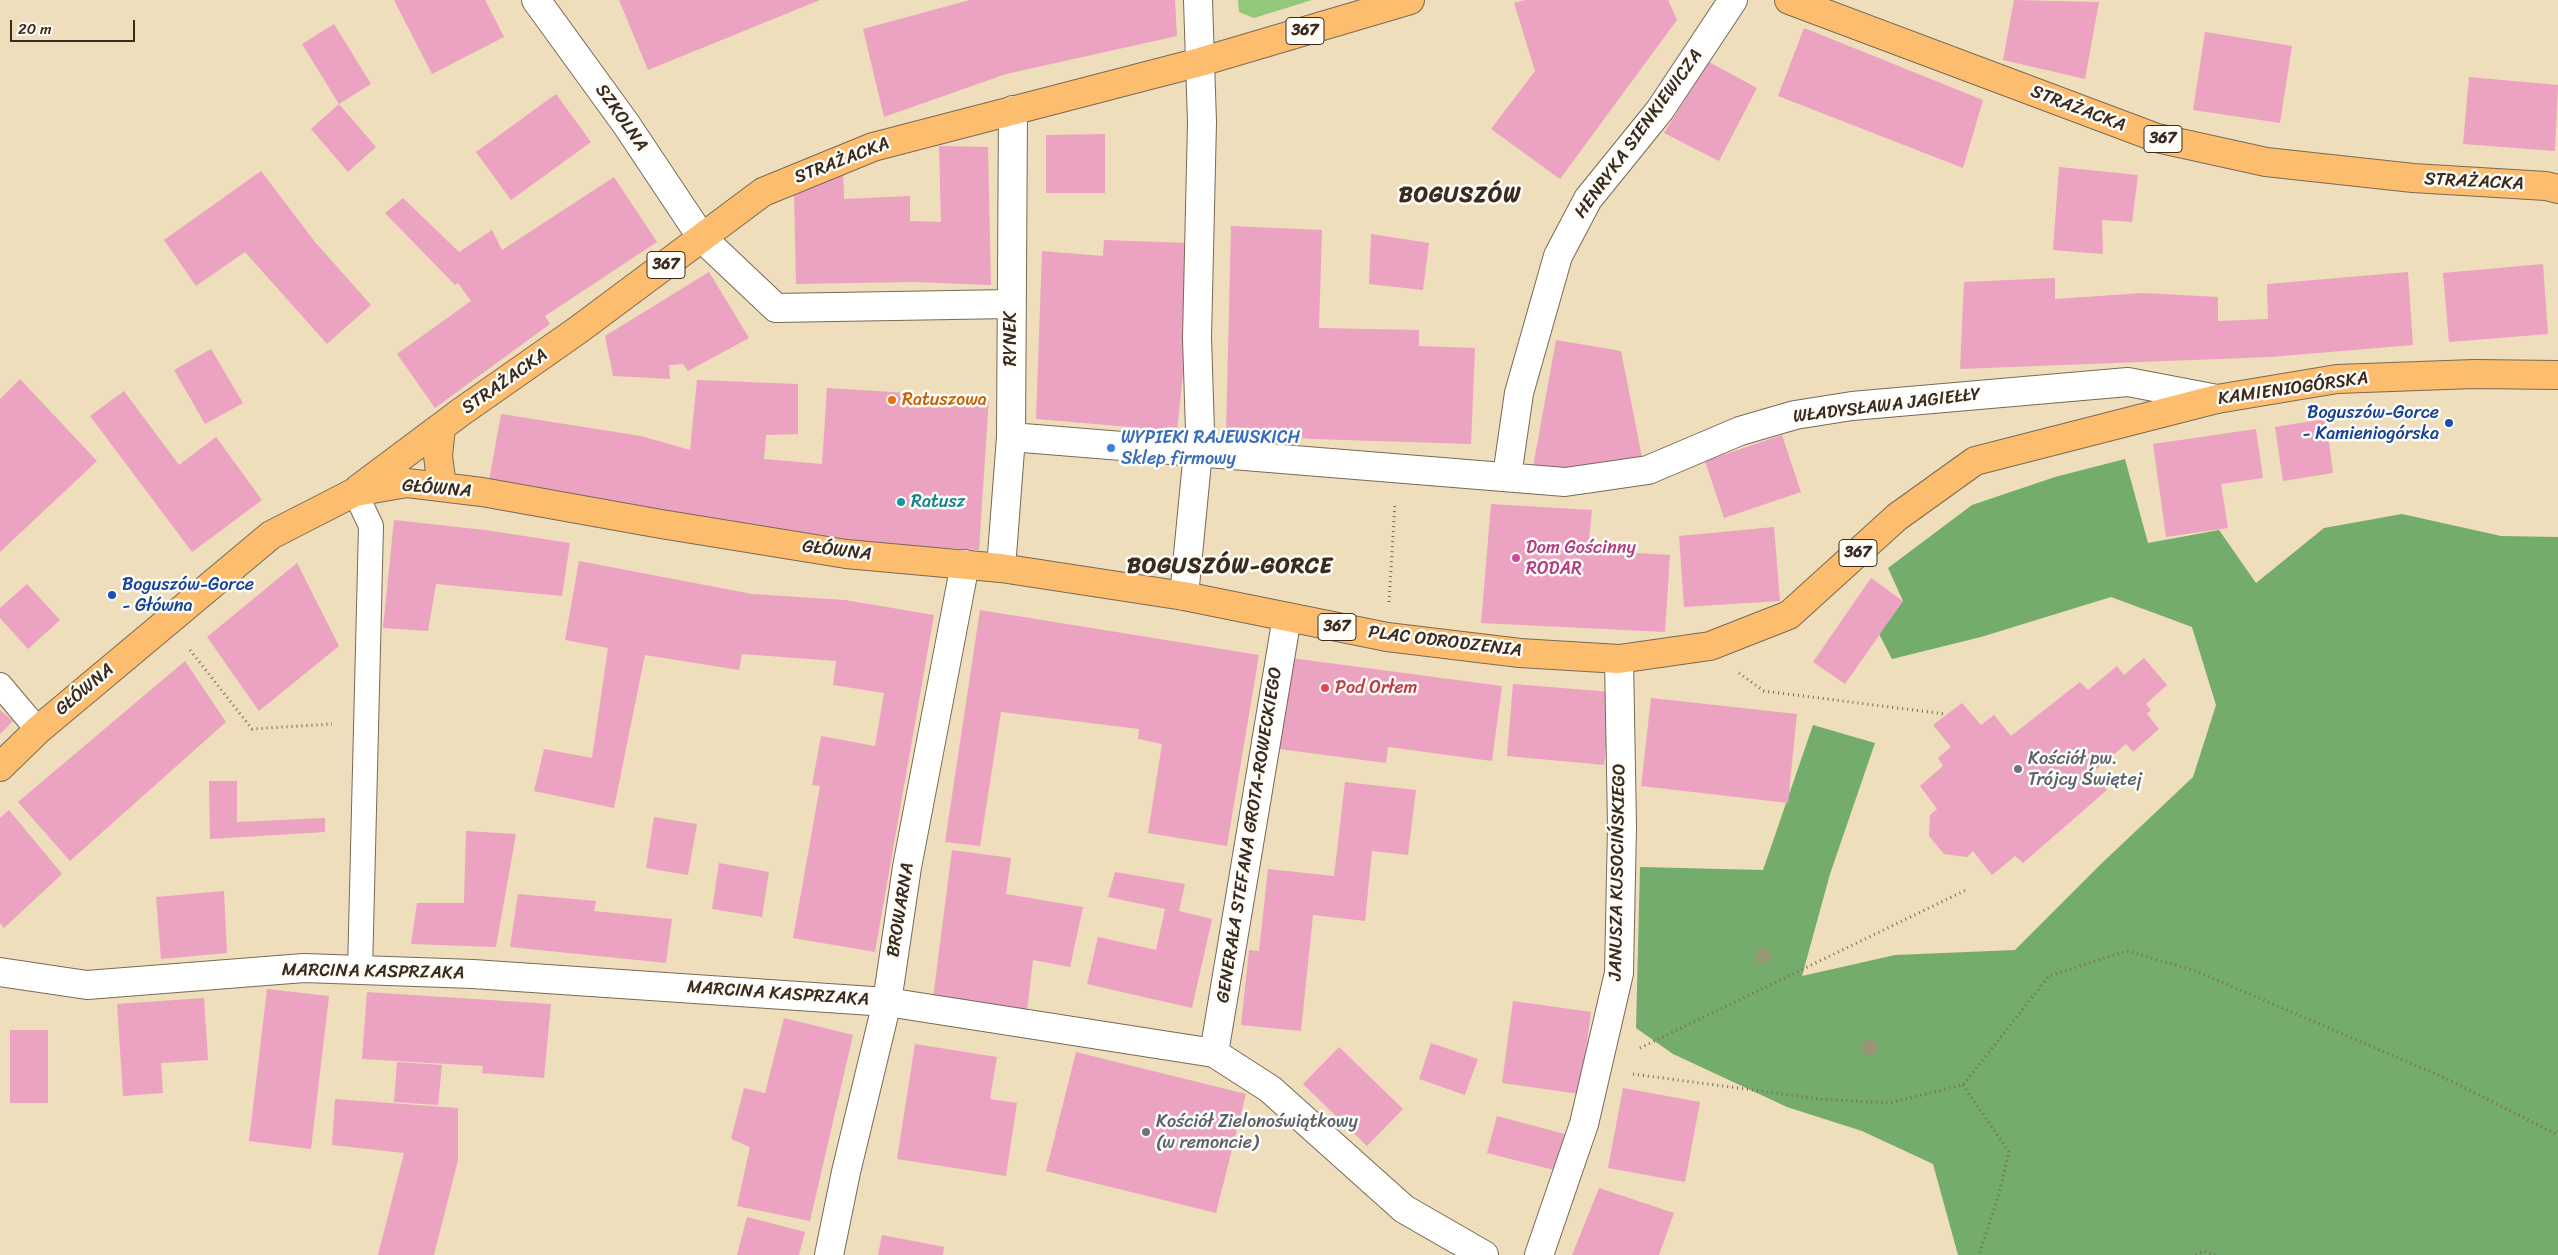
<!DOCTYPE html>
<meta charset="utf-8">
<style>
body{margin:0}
#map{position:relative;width:2558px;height:1255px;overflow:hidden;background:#eedebc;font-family:Sriracha,sans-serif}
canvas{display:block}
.scale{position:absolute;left:10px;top:20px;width:125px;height:22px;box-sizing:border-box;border:2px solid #3b2a1e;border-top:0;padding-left:6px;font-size:15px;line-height:18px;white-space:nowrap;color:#3b2a1e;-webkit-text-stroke:4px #fdfcf7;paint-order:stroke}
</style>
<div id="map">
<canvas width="2558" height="1255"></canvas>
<div class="scale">20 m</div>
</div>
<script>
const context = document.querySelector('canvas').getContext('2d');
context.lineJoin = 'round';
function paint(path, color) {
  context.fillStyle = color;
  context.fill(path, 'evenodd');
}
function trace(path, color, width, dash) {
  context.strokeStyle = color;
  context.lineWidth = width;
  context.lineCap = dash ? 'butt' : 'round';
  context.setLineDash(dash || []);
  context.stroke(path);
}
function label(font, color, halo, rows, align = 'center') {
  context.font = font + ' Sriracha,sans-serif';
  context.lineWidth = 5;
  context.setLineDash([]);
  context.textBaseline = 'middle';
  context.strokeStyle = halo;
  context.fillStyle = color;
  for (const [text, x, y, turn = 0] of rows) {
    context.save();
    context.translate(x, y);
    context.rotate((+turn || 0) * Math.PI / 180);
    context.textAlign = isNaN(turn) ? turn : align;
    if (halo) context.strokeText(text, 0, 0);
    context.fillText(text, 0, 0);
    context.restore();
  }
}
paint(new Path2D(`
 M1238,0H1312L1254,18L1239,12Z`), '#91c87b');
paint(new Path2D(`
 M2125,459L2148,543L2219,530L2256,583L2324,528L2402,514L2501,536L2558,537V1255H1958L1933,1164L1862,1131L1787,1107L1673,1054L1636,1028L1640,867L1763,870L1813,725L1875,743L1830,874L1802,976L1895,955L2015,950L2102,863L2193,777L2216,705L2192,627L2111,597L1981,637L1892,659L1879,634L1903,601L1888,568L1972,505L2055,477Z`), '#74ac6b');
paint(new Path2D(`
 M394,0H485L504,37L432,74Z
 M619,0H820L648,70Z
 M970,0H1175L1177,36L1006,74L884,117L863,29Z
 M1525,0H1668L1677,20L1560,179L1491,129L1535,71L1514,3Z
 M2014,0L2099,2L2085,79L2003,60Z
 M334,24L371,84L339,104L302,44Z
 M1804,28L1983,100L1963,168L1778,96Z
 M2205,32L2292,46L2280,123L2193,110Z
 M1709,62L1757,88L1719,161L1664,133Z
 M2469,77L2558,85L2555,151L2463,144Z
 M556,94L591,142L511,200L476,152Z
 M339,104L376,147L348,172L311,129Z
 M1105,134V193H1046V135Z
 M939,146L988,147L991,285L913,282L796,284L794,192L843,167L844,199L910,196V221L941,222Z
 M2059,167L2138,175L2132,222L2102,220L2103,254L2053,250Z
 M261,171L315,242L371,305L327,344L245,252L196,286L164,240Z
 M614,177L657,242L545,316L550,324L435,408L397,354L471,301L458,283L455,285L385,213L403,198L459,252L492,230L502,250Z
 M1231,226L1322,230L1319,328L1419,330V346L1475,348L1471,444L1313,439L1226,433Z
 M1371,234L1429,243L1423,290L1369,284Z
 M1104,240L1190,243L1187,335L1177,431L1036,419L1042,251L1103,256Z
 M2543,264L2548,334L2449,342L2443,273Z
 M709,272L749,338L688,371L683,364L669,365L670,379L613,376L605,336Z
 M2408,272L2413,345L2270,357L1960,369L1964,282L2055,278V299L2143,293L2218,297V321L2268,319L2267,284Z
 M1556,340L1621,351L1642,457L1594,470L1533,467Z
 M211,349L243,403L205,424L174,370Z
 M20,379L97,461L0,552V399Z
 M697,380L798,384V434L766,435L764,459L822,464L827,388L989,398L979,550L818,540L487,492L501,414L641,436L690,450Z
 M124,391L179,465L216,437L262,500L192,552L90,416Z
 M2326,419L2333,473L2283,481L2275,427Z
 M2256,429L2263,478L2221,484L2228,528L2166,537L2153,444Z
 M1782,435L1801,492L1724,518L1705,461Z
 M1491,504L1592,510L1588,550L1670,555L1665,632L1481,623Z
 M394,520L485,530L570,543L562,596L436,584L428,631L383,628Z
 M1774,527L1780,601L1684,607L1679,536Z
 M579,561L752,594L845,600L934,615L875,952L793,938L820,786L812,785L821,736L875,746L884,693L833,685L836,661L742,654L739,670L645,655L614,808L534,791L544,749L592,758L608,648L565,640Z
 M297,563L339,646L259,711L207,637Z
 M1871,578L1903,601L1845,684L1813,662Z
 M27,584L60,620L28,649L0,618V608Z
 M980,610L1259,655L1227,846L1148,833L1162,744L1138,739L1139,729L1001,712L980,846L945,842Z
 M1291,658L1502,686L1492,761L1388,747L1386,763L1279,749Z
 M2144,658L2167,685L2146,704L2151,710L2147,714L2159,729L2133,752L2126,744L2092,773L2107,790L2023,863L2015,856L1992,875L1973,851L1967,857L1944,854L1929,836L1930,815L1937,809L1920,786L1943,766L1938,758L1951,747L1933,725L1962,703L1981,725L1994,715L2011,736L2080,682L2088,690L2117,666L2124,675Z
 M185,661L226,722L70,861L18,802Z
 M1513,684L1611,692L1604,765L1507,756Z
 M1651,698L1797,714L1788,803L1641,786Z
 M0,710L13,721L0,734Z
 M209,781H237V822L325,818V832L210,839Z
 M1345,782L1416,790L1408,855L1372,851L1365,921L1313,915L1301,1031L1241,1025L1249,950L1259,951L1268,869L1334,876Z
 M9,810L62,874L4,928L0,923V818Z
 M654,817L697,824L688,875L646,868Z
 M466,831L516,834L496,947L411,944L417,903H464Z
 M952,850L1011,858L1006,894L1083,907L1070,967L1033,960L1027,1011L933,998Z
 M719,863L769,872L762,917L712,909Z
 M1115,872L1185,884L1179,911L1212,919L1192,1008L1087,984L1098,937L1156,950L1165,909L1108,897Z
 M224,891L227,953L161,959L156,897Z
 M518,894L596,901L594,911L672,919L666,963L510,947Z
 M267,989L329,996L311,1149L249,1141Z
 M367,992L551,1004L544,1078L482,1073L483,1066L362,1059Z
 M204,998L208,1060L161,1063L163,1093L123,1096L117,1004Z
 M1513,1001L1591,1012L1580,1094L1502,1083Z
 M784,1018L853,1035L810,1221L737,1206L750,1147L731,1139L744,1088L765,1093Z
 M10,1030H48V1103H10Z
 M1431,1043L1478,1059L1465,1095L1419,1079Z
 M915,1044L997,1057L990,1099L1017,1103L1006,1176L897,1159Z
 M1339,1047L1403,1109L1367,1146L1303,1084Z
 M1076,1052L1246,1094L1216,1213L1046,1171Z
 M397,1062L442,1065L438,1105L394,1102Z
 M1623,1088L1700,1102L1685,1182L1608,1168Z
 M335,1099L458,1108V1160L434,1255H378L404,1153L332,1145Z
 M1497,1116L1572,1136L1562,1172L1487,1153Z
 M1599,1188L1674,1213L1659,1255H1572Z
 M747,1217L805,1232L799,1255H737Z
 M882,1235L944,1247L943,1255H878Z`), '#eca2c1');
const service = new Path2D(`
 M355,492L371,526L360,971
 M0,685L38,730`);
const minor = new Path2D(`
 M536,0L626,124L702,238L776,308L1011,304
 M1011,437L1565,482L1648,470L1740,431L1795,415L1852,406L2128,382L2217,399
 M1507,476L1519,393L1558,256L1588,199L1660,110L1733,0
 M1001,568L1011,437L1013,110
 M1184,596L1200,431L1197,338L1202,122L1198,0
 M0,972L87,985L304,968L473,974L887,1002L1214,1053L1270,1089L1404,1209L1484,1255
 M1214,1053L1287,617
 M829,1255L846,1172L887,1002L907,867L965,564
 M1539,1255L1584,1124L1619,973L1622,826L1619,659`);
const primary = new Path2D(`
 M1789,0L2157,138L2266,162L2413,178L2546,186L2558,189
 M441,427L438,456L442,487
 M358,489L461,412L578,330L763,192L873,147L1200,62L1410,0
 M0,767L38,730L271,535L355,492L407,483L482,492L661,524L846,554L1001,568L1184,596L1387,637L1520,653L1619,659L1710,646L1789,615L1897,517L1975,461L2217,399L2337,379L2474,374L2558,375`);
trace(service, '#7a6955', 26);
trace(minor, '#7a6955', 30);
trace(primary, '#7a6955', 30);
trace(new Path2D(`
 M1389,602L1395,503
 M190,650L252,729L332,724
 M1739,673L1764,691L1945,714
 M1640,1048L1966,890
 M1633,1074L1820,1099L1889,1103L1963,1085L2049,976L2127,951L2196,971L2445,1078L2558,1135
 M1963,1085L2009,1152L1999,1194L1979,1255
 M2196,1255L2204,1251L2215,1255`), '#7a6955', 3, [1, 4]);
trace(service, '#fff', 24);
trace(minor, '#fff', 28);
trace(primary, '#fcbd6f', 28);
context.fillStyle = '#9a9574';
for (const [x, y] of [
 [1763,956],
 [1870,1048]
]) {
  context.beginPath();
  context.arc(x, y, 8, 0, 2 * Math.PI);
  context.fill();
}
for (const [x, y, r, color] of [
 [892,400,5,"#e8710a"],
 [2449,423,5,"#1a4fb4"],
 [1111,448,5,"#3f7fe0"],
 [901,502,5,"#0f9aa8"],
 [1516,558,5,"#d1479c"],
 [112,595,5,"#1a4fb4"],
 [1325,688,5,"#e0444e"],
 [2018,769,5,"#6b7280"],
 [1146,1132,5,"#6b7280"]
]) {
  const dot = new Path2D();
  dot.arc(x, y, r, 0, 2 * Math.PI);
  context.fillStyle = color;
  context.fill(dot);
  trace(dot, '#fdfcf7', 2);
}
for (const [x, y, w] of [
 [1305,31,38],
 [2163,139,38],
 [666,265,38],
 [1858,553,38],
 [1337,627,38]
]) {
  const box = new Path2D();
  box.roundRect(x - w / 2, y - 13.5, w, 27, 4);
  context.fillStyle = '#fdfcf7';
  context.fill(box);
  trace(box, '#3b2a1e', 1);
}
label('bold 16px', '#3b2a1e', null, [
 ["367",1305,31],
 ["367",2163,139],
 ["367",666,265],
 ["367",1858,553],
 ["367",1337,627]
]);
label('18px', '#3b2a1e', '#fdfcf7', [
 ["STRAŻACKA",2078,109,21],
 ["SZKOLNA",621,118,55],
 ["HENRYKA SIENKIEWICZA",1639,134,-54],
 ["STRAŻACKA",842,161,-21],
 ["STRAŻACKA",2474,182,3],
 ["RYNEK",1011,339,-90],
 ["STRAŻACKA",505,382,-35],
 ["KAMIENIOGÓRSKA",2293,389,-8],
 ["WŁADYSŁAWA JAGIEŁŁY",1887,406,-7],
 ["GŁÓWNA",437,489,5],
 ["GŁÓWNA",837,551,7],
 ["PLAC ODRODZENIA",1445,642,7],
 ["GŁÓWNA",85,690,-40],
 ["GENERAŁA STEFANA GROTA-ROWECKIEGO",1250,835,-81],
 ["JANUSZA KUSOCIŃSKIEGO",1618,872,-89],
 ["BROWARNA",901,910,-81],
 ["MARCINA KASPRZAKA",373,972,1],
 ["MARCINA KASPRZAKA",778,994,4]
]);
label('18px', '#c56008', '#fdfcf7', [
 ["Ratuszowa",902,400]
], 'left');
label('18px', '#164399', '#fdfcf7', [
 ["Boguszów-Gorce",2439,413],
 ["- Kamieniogórska",2439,434],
 ["Boguszów-Gorce",122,585,"left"],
 ["- Główna",122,606,"left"]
], 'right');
label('18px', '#366cbe', '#fdfcf7', [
 ["WYPIEKI RAJEWSKICH",1121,438],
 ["Sklep firmowy",1121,459]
], 'left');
label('18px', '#0d838f', '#fdfcf7', [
 ["Ratusz",911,502]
], 'left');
label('18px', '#b23c85', '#fdfcf7', [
 ["Dom Gościnny",1526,548],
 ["RODAR",1526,569]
], 'left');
label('18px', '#be3a42', '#fdfcf7', [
 ["Pod Orłem",1335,688]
], 'left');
label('18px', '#5b616d', '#fdfcf7', [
 ["Kościół pw.",2028,759],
 ["Trójcy Świętej",2028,780],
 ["Kościół Zielonoświątkowy",1156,1122],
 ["(w remoncie)",1156,1143]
], 'left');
context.letterSpacing = '1px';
label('bold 22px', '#3b2a1e', '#fdfcf7', [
 ["BOGUSZÓW",1460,196],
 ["BOGUSZÓW-GORCE",1230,567]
]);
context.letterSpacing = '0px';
</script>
